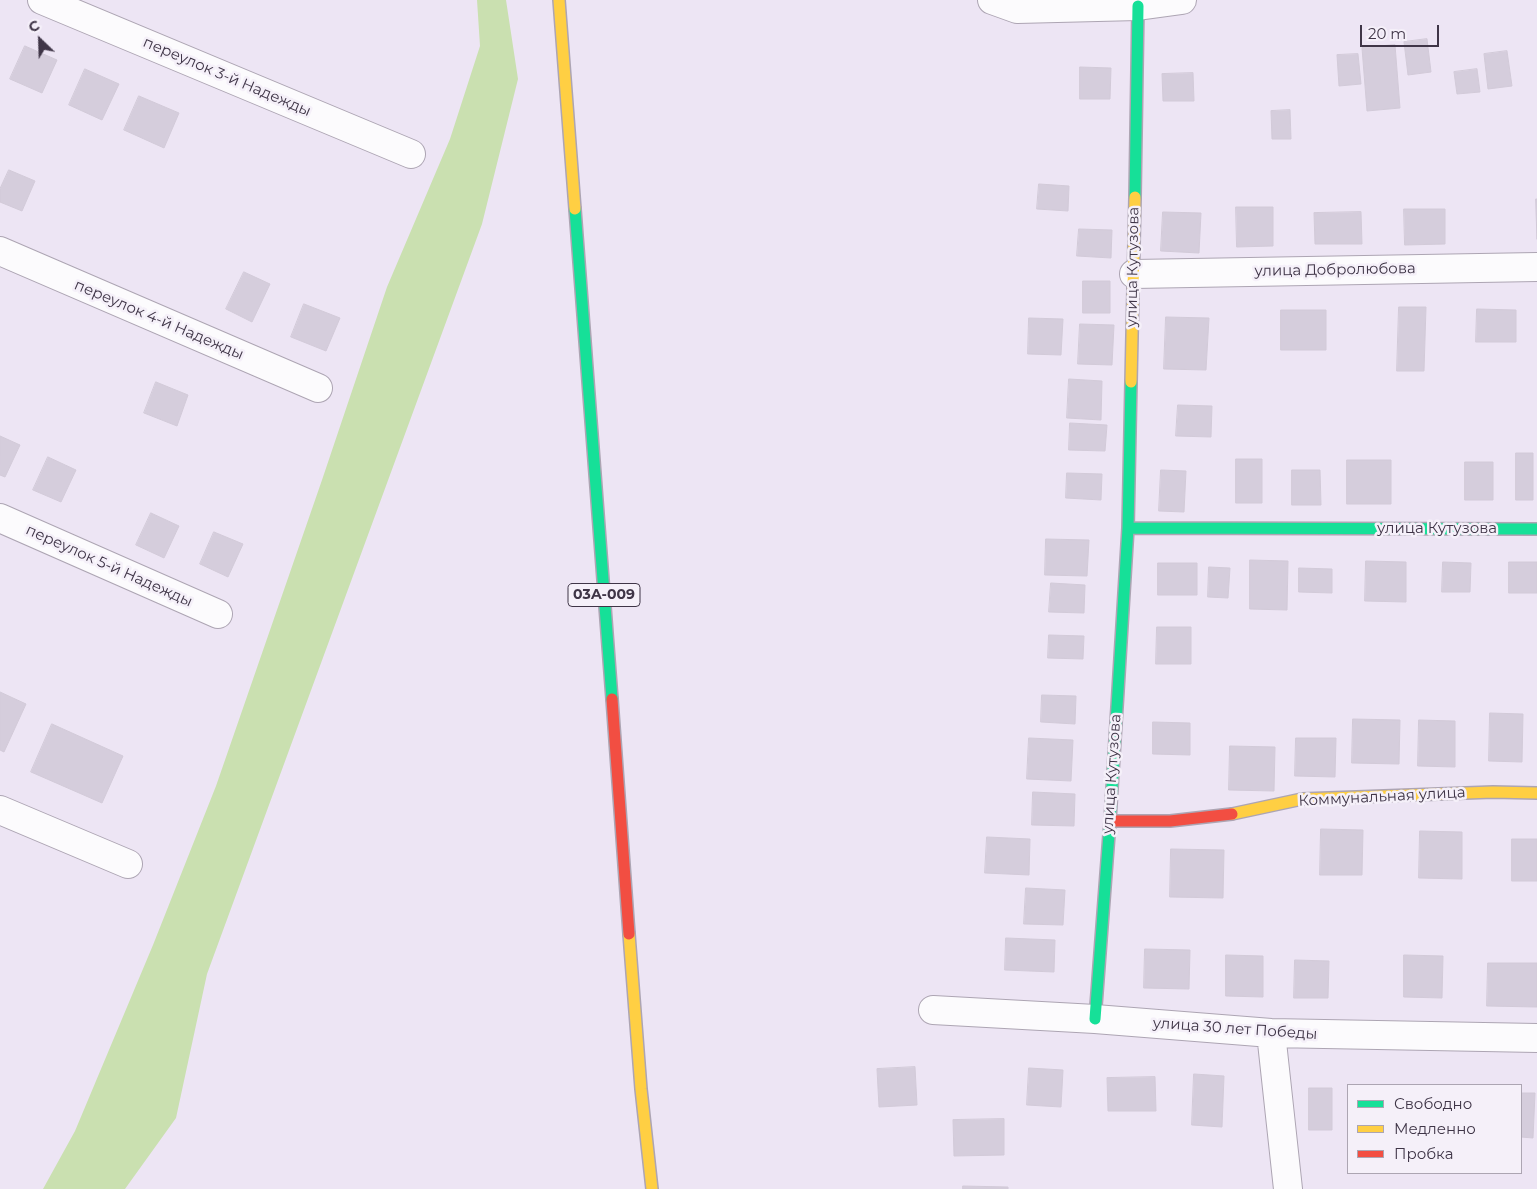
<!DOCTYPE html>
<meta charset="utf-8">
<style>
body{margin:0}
#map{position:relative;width:1537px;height:1189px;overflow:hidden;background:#ede5f4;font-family:Montserrat,sans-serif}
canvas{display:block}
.legend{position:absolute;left:1347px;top:1084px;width:175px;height:90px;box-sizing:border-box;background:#f5f0f9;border:1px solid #aca5b2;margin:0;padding:6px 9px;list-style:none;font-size:15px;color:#3f3547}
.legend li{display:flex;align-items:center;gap:10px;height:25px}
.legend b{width:25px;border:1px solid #aca5b2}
.north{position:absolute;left:15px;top:15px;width:50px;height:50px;-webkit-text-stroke:4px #f5f0f9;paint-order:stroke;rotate:336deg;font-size:14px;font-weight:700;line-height:20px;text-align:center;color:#3f3547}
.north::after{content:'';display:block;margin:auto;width:18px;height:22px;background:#3f3547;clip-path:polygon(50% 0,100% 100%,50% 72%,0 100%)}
.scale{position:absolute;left:1360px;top:25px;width:79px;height:22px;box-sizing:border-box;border:2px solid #3f3547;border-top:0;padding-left:6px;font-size:15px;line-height:18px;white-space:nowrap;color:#3f3547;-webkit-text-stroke:4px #f5f0f9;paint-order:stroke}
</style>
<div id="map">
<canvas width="1537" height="1189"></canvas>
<ul class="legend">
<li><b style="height:6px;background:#16e098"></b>Свободно</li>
<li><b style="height:6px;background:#ffcf43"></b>Медленно</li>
<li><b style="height:6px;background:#f24e42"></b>Пробка</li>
</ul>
<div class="north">С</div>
<div class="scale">20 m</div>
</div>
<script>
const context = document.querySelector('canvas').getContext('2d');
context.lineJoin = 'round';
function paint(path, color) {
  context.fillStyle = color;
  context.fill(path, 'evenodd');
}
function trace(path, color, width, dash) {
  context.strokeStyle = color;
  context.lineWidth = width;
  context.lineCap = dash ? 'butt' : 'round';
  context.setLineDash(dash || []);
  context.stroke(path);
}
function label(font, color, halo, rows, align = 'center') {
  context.font = font + ' Montserrat,sans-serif';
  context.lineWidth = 5;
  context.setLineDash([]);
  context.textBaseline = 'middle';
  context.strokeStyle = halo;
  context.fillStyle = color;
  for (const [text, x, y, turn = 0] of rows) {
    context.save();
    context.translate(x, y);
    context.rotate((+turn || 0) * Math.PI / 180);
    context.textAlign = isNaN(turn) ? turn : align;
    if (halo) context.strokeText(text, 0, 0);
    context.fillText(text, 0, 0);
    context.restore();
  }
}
paint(new Path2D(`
 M477,0H506L518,79L482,224L207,974L176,1118L125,1189H43L75,1131L153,945L216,786L322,480L387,287L450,139L480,46Z`), '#cae0b0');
const building = new Path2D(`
 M1427,39L1431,72L1408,75L1404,42Z
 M1395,45L1400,108L1367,111L1362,48Z
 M25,46L57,60L42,93L10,79Z
 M1507,51L1512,86L1488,89L1484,54Z
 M1358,54L1361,84L1339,86L1337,55Z
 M1080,67L1111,68L1110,99H1080Z
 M85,69L119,84L102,120L69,105Z
 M1477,69L1480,92L1457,94L1454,72Z
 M1193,73L1194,101H1163L1162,74Z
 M139,96L179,113L164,148L124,130Z
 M1290,110L1291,139H1272L1271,111Z
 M9,170L35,181L22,211L0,202V189Z
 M1039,184L1069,186L1068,211L1037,209Z
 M1536,199H1537V239Z
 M1236,207H1273V246L1237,247Z
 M1404,209H1445V244L1405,245Z
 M1163,212L1201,213L1199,253L1161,251Z
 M1361,212L1362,244H1315L1314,213Z
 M1079,229L1112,230L1111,258L1077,256Z
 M244,272L270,284L252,322L226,309Z
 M1083,281H1110V313H1083Z
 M304,304L340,318L326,351L291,337Z
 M1399,307H1426L1424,371H1397Z
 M1477,309L1516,310V342H1476Z
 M1281,310H1326V350H1281Z
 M1166,317L1209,318L1206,370L1164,369Z
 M1029,318L1063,319L1061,355L1028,354Z
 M1080,324L1114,325L1112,365L1078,364Z
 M1069,379L1102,381L1101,420L1067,418Z
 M156,382L188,395L177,426L144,413Z
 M1178,405L1212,406L1211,437L1176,436Z
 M1070,423L1107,425L1105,451L1069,450Z
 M0,436L20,445L5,477L0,475Z
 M1516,453H1533V500H1516Z
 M48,457L76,470L61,502L33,490Z
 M1236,459H1262V503H1236Z
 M1347,460H1391V504H1347Z
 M1465,462H1493V500H1465Z
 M1161,470L1186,471L1184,512L1159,511Z
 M1292,470H1320L1321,505H1292Z
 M1067,473L1102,474L1101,500L1066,498Z
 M151,513L179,526L164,558L136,545Z
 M214,532L243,544L228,577L200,564Z
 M1046,539L1089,540L1087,576L1045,575Z
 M1250,560L1288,561L1287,610L1250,609Z
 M1366,561L1406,562V602L1365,601Z
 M1443,562L1471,563L1470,592H1442Z
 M1509,562H1537V593H1509Z
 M1158,563H1197V595H1158Z
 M1209,567L1230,568L1228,598L1208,597Z
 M1299,568L1332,569V593L1299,592Z
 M1051,583L1085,585L1084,613L1049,612Z
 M1157,627H1191V664H1156Z
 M1049,635L1084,636L1083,659L1048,658Z
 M0,692L26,704L4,752L0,750Z
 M1042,695L1076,696L1075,724L1041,722Z
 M1490,713L1523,714L1522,762L1489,761Z
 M1353,719L1400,720L1399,764L1352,763Z
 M1419,720L1455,721V767L1418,766Z
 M1153,722L1190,723V755L1153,754Z
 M52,724L123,756L102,803L31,772Z
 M1029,738L1073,740L1071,781L1027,779Z
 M1296,738H1336L1335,777L1295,776Z
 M1230,746L1275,747L1274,791L1229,790Z
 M1033,792L1075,794L1074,826L1032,825Z
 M1321,829L1363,830L1362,875H1320Z
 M1420,831L1462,832V879L1419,878Z
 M987,837L1030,839L1029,875L985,873Z
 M1512,839H1537V881H1512Z
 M1171,849L1224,850L1223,898L1170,897Z
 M1026,888L1065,890L1063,925L1024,924Z
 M1006,938L1055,940L1054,972L1005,970Z
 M1145,949L1190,950L1189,989L1144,988Z
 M1226,955L1263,956V997L1226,996Z
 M1404,955L1443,956L1442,998L1404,997Z
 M1295,960L1329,961L1328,998H1294Z
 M1488,963H1537V1007L1487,1006Z
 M915,1067L917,1105L879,1107L877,1069Z
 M1029,1068L1063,1070L1061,1107L1027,1105Z
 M1194,1074L1224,1076L1222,1127L1192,1125Z
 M1155,1077L1156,1111H1108L1107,1078Z
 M1309,1088H1332V1130H1309Z
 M1521,1093H1535L1533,1138L1521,1137Z
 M1004,1119V1155L954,1156L953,1120Z
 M963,1186L1008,1187V1189H963Z`);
paint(building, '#d5cddc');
trace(building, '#d2cad8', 1);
const street = new Path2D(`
 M42,0L411,154
 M992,0L1017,9L1138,6L1182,0
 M0,251L318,388
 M1134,274L1537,267
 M0,518L218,614
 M0,810L128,864
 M933,1010L1095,1019L1271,1033L1537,1038
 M1271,1033L1288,1189`);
const fast = new Path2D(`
 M1135,197L1138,6
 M575,209L612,699
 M1128,528L1537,529
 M1095,1019L1110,821L1128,528L1131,382`);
const slow = new Path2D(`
 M559,0L575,209
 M1131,382L1135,197
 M1232,814L1302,799L1493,792L1537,793
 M629,934L641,1089L652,1189`);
const jam = new Path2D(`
 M612,699L629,934
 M1110,821H1170L1232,814`);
trace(street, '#ada5b3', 30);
trace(fast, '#ada5b3', 14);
trace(slow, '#ada5b3', 14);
trace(jam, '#ada5b3', 14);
trace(street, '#fcfbfd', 28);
trace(fast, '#16e098', 11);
trace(slow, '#ffcf43', 11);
trace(jam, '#f24e42', 11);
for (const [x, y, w] of [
 [604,595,72]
]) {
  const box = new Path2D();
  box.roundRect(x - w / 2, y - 11.5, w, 23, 4);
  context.fillStyle = '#f5f0f9';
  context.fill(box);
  trace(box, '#3f3547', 1);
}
label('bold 14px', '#3f3547', null, [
 ["03А-009",604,595]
]);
label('15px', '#3f3547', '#f5f0f9', [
 ["переулок 3-й Надежды",227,77,23],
 ["улица Кутузова",1133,267,-89],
 ["улица Добролюбова",1335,270,-1],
 ["переулок 4-й Надежды",159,320,23],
 ["улица Кутузова",1437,529],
 ["переулок 5-й Надежды",109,566,24],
 ["улица Кутузова",1112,774,-86],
 ["Коммунальная улица",1382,797,-3],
 ["улица 30 лет Победы",1235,1029,4]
]);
</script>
